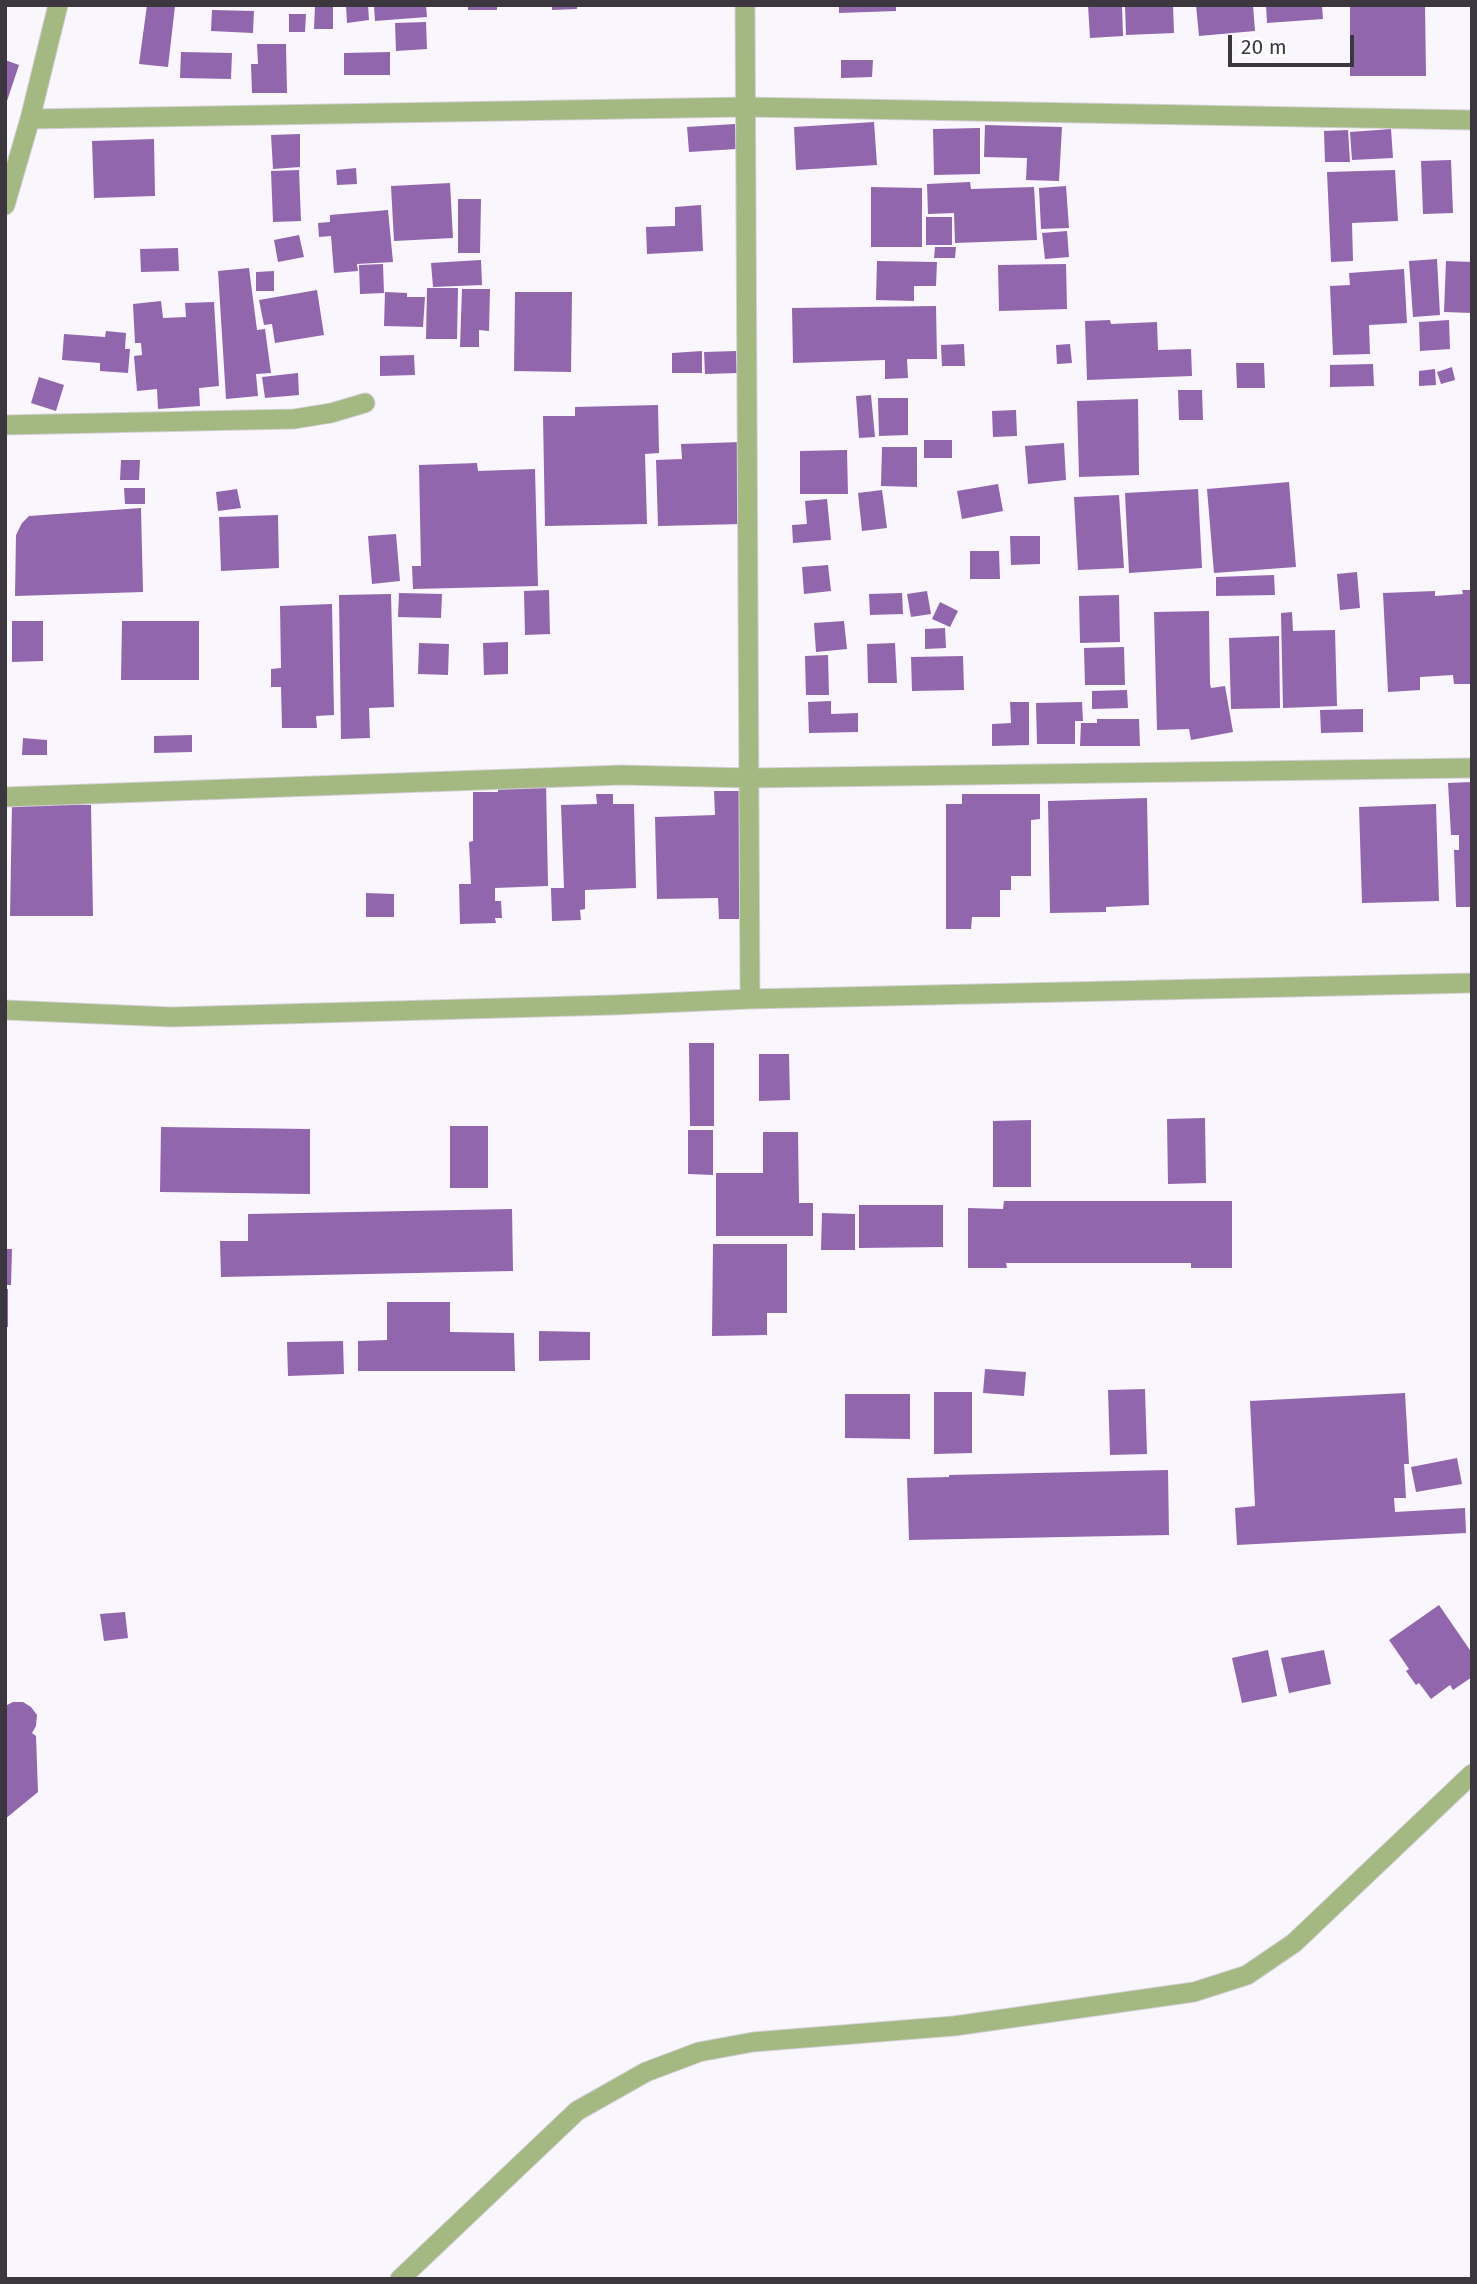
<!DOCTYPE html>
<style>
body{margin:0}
#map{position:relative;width:1477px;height:2284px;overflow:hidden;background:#faf6fd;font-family:"Fira Sans",sans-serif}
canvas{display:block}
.frame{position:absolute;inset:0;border:7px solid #3c373f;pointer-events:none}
.scale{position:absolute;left:1228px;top:35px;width:126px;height:32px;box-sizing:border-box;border:4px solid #3c373f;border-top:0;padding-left:9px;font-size:21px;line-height:24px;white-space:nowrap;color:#3c373f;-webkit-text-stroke:5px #fff;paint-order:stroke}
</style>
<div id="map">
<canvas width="1477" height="2284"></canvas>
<div class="frame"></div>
<div class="scale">20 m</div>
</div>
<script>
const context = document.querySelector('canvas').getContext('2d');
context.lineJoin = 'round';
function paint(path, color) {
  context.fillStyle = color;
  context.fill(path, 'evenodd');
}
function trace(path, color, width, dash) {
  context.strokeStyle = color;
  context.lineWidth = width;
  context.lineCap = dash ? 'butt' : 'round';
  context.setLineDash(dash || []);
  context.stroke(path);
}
paint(new Path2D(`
 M147,5L175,6L168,67L139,64Z
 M315,5H333V29H314Z
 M346,5H368L369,20L347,23Z
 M374,5H426L427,17L375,21Z
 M468,5H497V10H468Z
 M552,5H577V9L552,10Z
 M839,5H896V11L839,13Z
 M1088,5H1122L1123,36L1090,38Z
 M1125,5H1173L1174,33L1126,35Z
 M1196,5H1253L1255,31L1199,36Z
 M1266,5H1322L1323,19L1267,23Z
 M1350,5H1425L1426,76H1350Z
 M212,10L254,11L253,33L211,31Z
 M289,14H306L305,32H289Z
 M426,22L427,49L396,51L395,23Z
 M257,44H286L287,93H252L251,64H258Z
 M181,52L232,53L231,79L180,78Z
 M390,52V75H344V53Z
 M5,60L19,65L6,104H5Z
 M841,60H873L872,77L841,78Z
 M874,122L877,165L796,170L794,127Z
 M735,124L736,149L689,152L687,127Z
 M985,125L1062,127L1059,181L1026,180L1027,158L984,157Z
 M980,128V174L934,175L933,129Z
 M1391,129L1393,158L1352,160L1350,132Z
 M1348,130L1350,162H1325L1324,131Z
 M300,134V167L273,169L271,135Z
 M154,139L155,196L94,198L92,141Z
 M1451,160L1453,213L1423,214L1421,161Z
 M356,168L357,184L337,185L336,170Z
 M299,170L301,221L273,222L271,171Z
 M1395,170L1398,221L1352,223L1353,261L1331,262L1327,172Z
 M970,182L971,189L1034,187L1037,240L955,243L954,213L928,214L927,184Z
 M450,183L453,238L394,241L391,186Z
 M1066,186L1069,228L1041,229L1039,188Z
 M871,187L922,188V247H871Z
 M458,199H481L480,253H458Z
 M701,205L703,251L647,254L646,227L675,226V207Z
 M388,210L393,262L357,264L358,271L334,273L331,236L319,237L318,223L330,222V215Z
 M926,217H952V245H926Z
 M1067,231L1069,257L1045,259L1042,233Z
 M299,235L304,257L278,262L274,240Z
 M935,247H956L955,258H934Z
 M178,248L179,271L141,272L140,249Z
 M1437,259L1440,315L1413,317L1409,261Z
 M481,260L482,285L433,287L431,263Z
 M877,261L937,262L936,286H914V301L876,300Z
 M1446,261L1472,262V313L1444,312Z
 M383,264L384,293L360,294L359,265Z
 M1066,264L1067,309L999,311L998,265Z
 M249,268L257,330L265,329L271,373L256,374L258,396L226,399L218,271Z
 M1404,269L1407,323L1369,325L1370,354L1333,355L1330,286L1350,285L1349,273Z
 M274,271V291H256V272Z
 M427,288H458L457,339H426Z
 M462,289H490L489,331L479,330V347H460Z
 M317,290L324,335L275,343L272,324L264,325L259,300Z
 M385,292L407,293V297H425L423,327L384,326Z
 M515,292H572L571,372L514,371Z
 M161,301L163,318L186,317L185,303L214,302L219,386L199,388L200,406L158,409L157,389L137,391L134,356L142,355L141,343H135L133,304Z
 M936,306L937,359H907L908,378L885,379V360L793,363L792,308Z
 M1110,320L1111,324L1157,322L1158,350L1191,349L1192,376L1087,380L1085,321Z
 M1449,320L1450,349L1420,351L1419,322Z
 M106,331L126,333L125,349H130L128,373L100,371V363L62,360L64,334L105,337Z
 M964,344L965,366H942L941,345Z
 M1070,344L1072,363L1057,364L1056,345Z
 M702,351V373H672V353Z
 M736,351L737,373L705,374L704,352Z
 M414,355L415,375L380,376V356Z
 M1236,363H1264L1265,388H1237Z
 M1373,364L1374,386L1330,387V365Z
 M1452,367L1455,380L1441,384L1437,372Z
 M1435,369L1436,385L1419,386V371Z
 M298,373L299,395L265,398L262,377Z
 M39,377L64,385L56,411L31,403Z
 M1178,390H1202L1203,420H1179Z
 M871,395L875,437L859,438L856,396Z
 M878,398H908V435L879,436Z
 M1138,399L1139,475L1079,477L1077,401Z
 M658,405L659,453L645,454L647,524L545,526L543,416H575V407Z
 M1016,410L1017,436L993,437L992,411Z
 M924,440H952V458H924Z
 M741,442L743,524L658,526L656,460L682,459L681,444Z
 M1064,443L1066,480L1028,484L1025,446Z
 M882,447H917V487L881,486Z
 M847,450L848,494H800V451Z
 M121,460H140L139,480H120Z
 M477,463L478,471L535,469L538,586L413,589L412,566H421L419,465Z
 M1289,482L1296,567L1214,573L1207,489Z
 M998,484L1003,511L962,519L957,491Z
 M124,488H145V504H125Z
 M237,489L241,508L218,511L216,492Z
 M1198,489L1202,568L1129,573L1125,493Z
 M882,490L887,528L862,531L858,493Z
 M1119,495L1124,568L1078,570L1074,497Z
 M827,499L831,540L793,543L792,525L807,524L805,501Z
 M141,508L143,592L15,596L16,535L22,523L29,516Z
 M278,515L279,568L221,571L219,517Z
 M396,534L400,581L372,584L368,536Z
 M1010,536H1040V564L1011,565Z
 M970,551H999L1000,579H970Z
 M828,565L831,591L804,594L802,567Z
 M1357,572L1360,608L1340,610L1337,574Z
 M1274,575L1275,595L1216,596V577Z
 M549,590L550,634L525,635L524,591Z
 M1462,590H1472V684H1454L1453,675L1420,677V690L1388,692L1383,593L1435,591V596L1463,594Z
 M927,591L931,614L911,617L907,594Z
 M399,593L442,594L441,618L398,617Z
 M902,593L903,614L870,615L869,594Z
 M391,594L394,707L369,708L370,738L341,739L339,595Z
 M1119,595L1120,642L1080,643L1079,596Z
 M940,602L958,611L950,627L932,619Z
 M332,604L334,715L316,716L317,728H282L281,687H271V669L281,668L280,606Z
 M1209,611L1210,684L1211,688L1225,686L1233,732L1191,740L1189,729L1157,730L1154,612Z
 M1292,612L1293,631L1335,630L1337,706L1283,708L1281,613Z
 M12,621H43V661L12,662Z
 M122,621H199V680H121Z
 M844,621L847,649L816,652L814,623Z
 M945,628L946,648L925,649V629Z
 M1279,636L1280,708L1231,709L1229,638Z
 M508,642V674L484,675L483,643Z
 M419,643L449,644L448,675L418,674Z
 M895,643L897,683H868L867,644Z
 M1124,647L1125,685H1085L1084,648Z
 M828,655L829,695H806L805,656Z
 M963,656L964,690L912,691L911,657Z
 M1127,690L1128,708L1092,709V691Z
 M831,701V714L858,713V732L809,733L808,702Z
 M1010,702H1029V745L992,746V724L1011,723Z
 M1082,702L1083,721H1075V744H1037L1036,703Z
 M1363,709V732L1321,733L1320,710Z
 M1097,719H1139L1140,746H1080L1081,723H1097Z
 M192,735V752L154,753V736Z
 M23,738L47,740V755H22Z
 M546,782L548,886L495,888V901H501L502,918H495L496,923L460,924L459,884H471L469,842L473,841V792H498V783Z
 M1472,782V907H1456L1454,850H1459V835H1451L1448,783Z
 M714,791H740L743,919H719L718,898L657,899L655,817L715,815Z
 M596,794H613V804H634L636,888L585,890V909L580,910L581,920L552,921L551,888H564L561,805L597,804Z
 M962,794H1040V819L1031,820V876H1011V890H1000V917H972L971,929H946V804H962Z
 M1147,798L1149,905L1106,907V912L1050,913L1048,801Z
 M12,803L91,805L93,916H10Z
 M1436,804L1439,901L1362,903L1359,807Z
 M366,893L394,894V917H366Z
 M689,1043H714V1126H690Z
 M759,1054H789L790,1100L759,1101Z
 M1205,1118L1206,1183L1168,1184L1167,1119Z
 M1031,1120V1187H993V1121Z
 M450,1126H488V1188H450Z
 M161,1127L310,1129V1194L160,1192Z
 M688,1130H713V1175L688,1174Z
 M763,1132H798L799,1203H813V1236H716V1173H763Z
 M1004,1201H1232V1268H1191V1263H1006L1007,1268H968V1208L1003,1209Z
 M859,1205H943V1247L859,1248Z
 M512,1209L513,1271L221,1277L220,1241H248V1214Z
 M822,1213L855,1214V1250H821Z
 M713,1244H787V1313H767V1335L712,1336Z
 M5,1249H12L11,1285H5Z
 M5,1289H8V1327H5Z
 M387,1302H450V1332L514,1333L515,1371H358V1341L387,1340Z
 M539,1331L590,1332V1360L539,1361Z
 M343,1341L344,1374L288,1376L287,1342Z
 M985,1369L1026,1372L1024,1396L983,1393Z
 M1145,1389L1147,1454L1110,1455L1108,1390Z
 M934,1392H972V1453L934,1454Z
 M1405,1393L1409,1464H1404L1406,1498H1394L1395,1512L1465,1508L1466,1533L1237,1545L1235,1508L1255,1506L1250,1401Z
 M845,1394H910V1439L845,1438Z
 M1457,1458L1462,1484L1416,1492L1411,1467Z
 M1168,1470L1169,1535L909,1540L907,1478L949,1477V1475Z
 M1439,1605L1472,1653V1677L1453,1690L1450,1685L1431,1699L1419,1683L1416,1685L1406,1671L1409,1669L1389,1640Z
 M125,1612L128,1638L104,1641L100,1614Z
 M1268,1650L1277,1696L1242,1703L1232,1658Z
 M1324,1650L1331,1684L1289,1693L1281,1658Z
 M13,1702H23L31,1707L37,1715L36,1726L32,1733L36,1736L38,1792L5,1819V1706Z`), '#9166ac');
const minor = new Path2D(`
 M745,5L750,999
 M30,119L745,107L1472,120
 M5,205L30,119L58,5
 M5,425L294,419L331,413L365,403
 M5,797L622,775L750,778L1472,768
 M5,1010L171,1017L614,1005L750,999L1472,983
 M400,2279L577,2111L646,2072L699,2052L753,2042L954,2026L1194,1992L1247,1975L1294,1943L1472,1774`);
trace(minor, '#d4d0d7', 21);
trace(minor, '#a4b881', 19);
</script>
